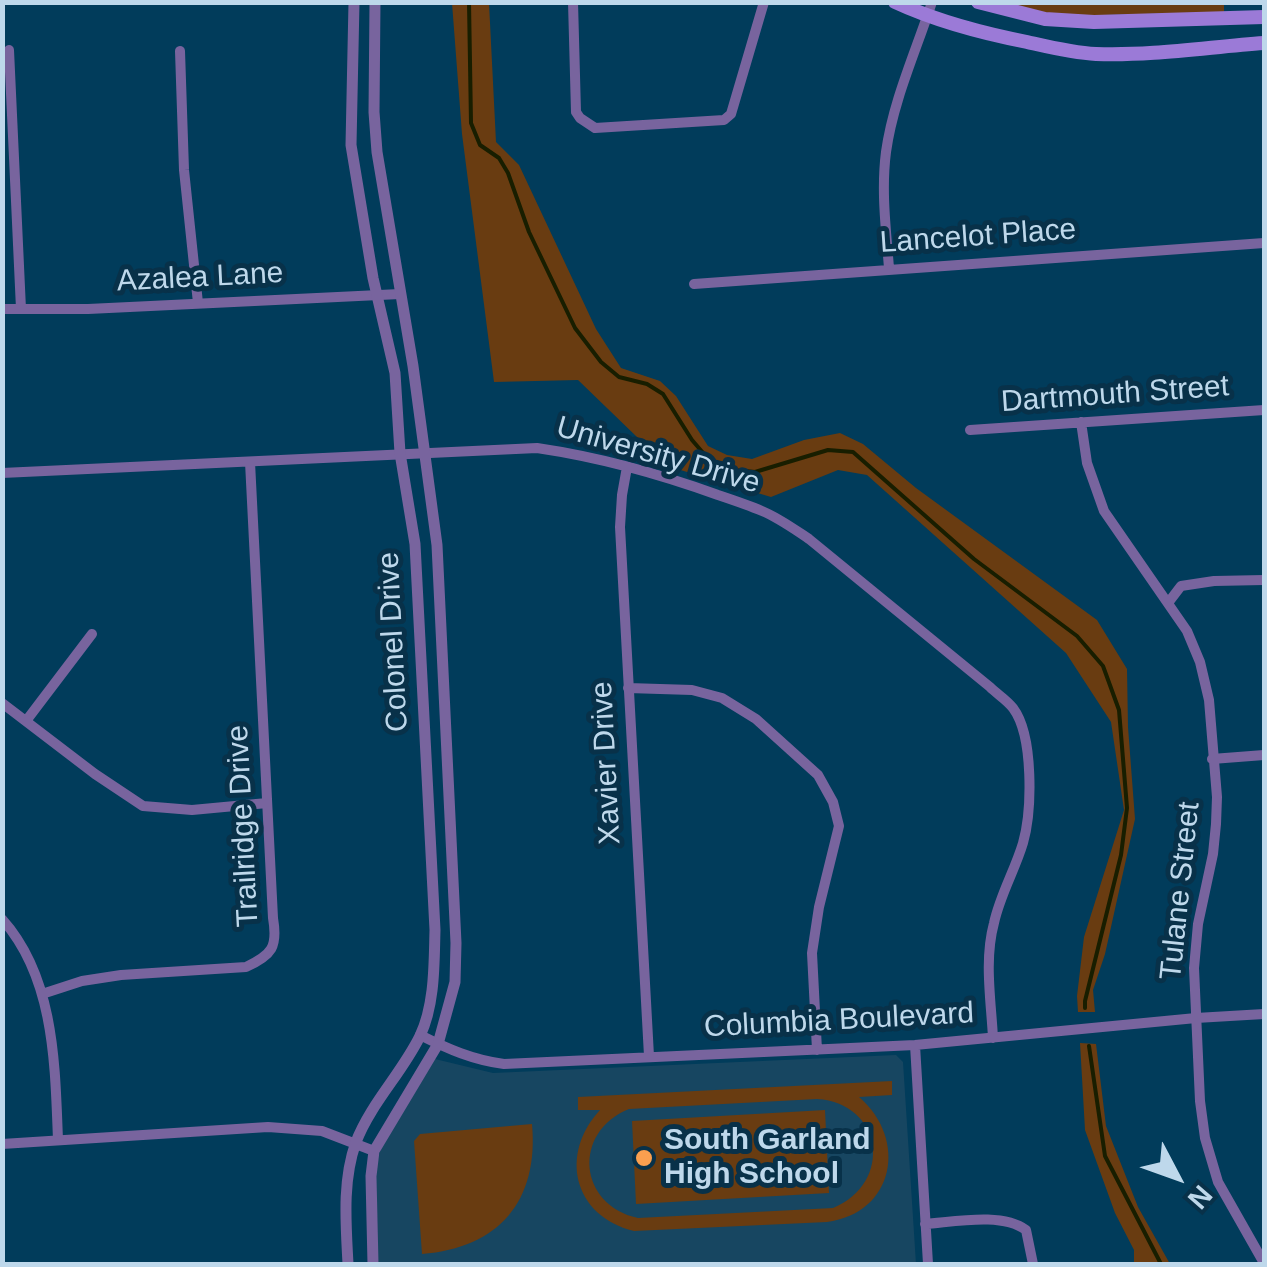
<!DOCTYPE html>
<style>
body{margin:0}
#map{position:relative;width:1267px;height:1267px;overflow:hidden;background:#013c5b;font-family:Arial,sans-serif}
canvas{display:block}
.frame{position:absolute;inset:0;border:5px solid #bed8eb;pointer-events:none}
.north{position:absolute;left:1127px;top:1127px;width:100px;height:100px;-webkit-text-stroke:8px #083149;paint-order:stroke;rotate:131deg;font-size:28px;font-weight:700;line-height:40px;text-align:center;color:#bed8eb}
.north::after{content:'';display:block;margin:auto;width:35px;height:45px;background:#bed8eb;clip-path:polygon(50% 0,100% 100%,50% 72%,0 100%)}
</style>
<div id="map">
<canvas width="1267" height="1267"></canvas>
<div class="frame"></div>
<div class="north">N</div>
</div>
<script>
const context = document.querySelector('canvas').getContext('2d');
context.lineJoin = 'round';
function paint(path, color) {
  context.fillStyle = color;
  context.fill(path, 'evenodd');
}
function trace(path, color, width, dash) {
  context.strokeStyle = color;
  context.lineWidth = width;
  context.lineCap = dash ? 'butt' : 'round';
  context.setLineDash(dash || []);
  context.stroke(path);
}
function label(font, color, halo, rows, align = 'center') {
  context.font = font + ' Arial,sans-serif';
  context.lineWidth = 10;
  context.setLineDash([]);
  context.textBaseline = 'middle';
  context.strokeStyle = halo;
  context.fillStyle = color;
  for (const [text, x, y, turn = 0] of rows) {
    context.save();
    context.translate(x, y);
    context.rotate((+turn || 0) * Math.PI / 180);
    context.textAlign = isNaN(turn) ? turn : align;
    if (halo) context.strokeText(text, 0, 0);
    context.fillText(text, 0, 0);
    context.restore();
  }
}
paint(new Path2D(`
 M896,1055L903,1062L916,1264H378L376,1167L381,1148L435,1059L493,1073Z`), '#174661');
paint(new Path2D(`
 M452,3H489L496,142L519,165L596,329L621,368L660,381L676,396L708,446L727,455L752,459L804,440L840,433L863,444L916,488L1097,620L1127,669L1128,727L1135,819L1105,954L1093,990L1095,1012H1078L1077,996L1084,937L1124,810L1111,722L1066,653L867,475L838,470L771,497L667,466L578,380L494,382L462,134Z
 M992,3H1224V12L1065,16Z
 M1080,1043L1096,1044L1106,1126L1138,1207L1170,1264H1134V1250L1115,1213L1085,1130Z
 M892,1081V1095L859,1097C908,1139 895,1213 827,1222L634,1231C573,1216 559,1154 600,1110H578V1097ZM817,1099C883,1103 894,1183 833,1208L638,1218C578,1205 572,1132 629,1109Z
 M825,1110L829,1193L636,1204L632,1121Z
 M532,1124C539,1201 499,1248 422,1254L414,1141L420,1134Z`), '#693c11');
trace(new Path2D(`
 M469,2L471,123L480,145L499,158L508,173L529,232L575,328L601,362L619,377L647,384L663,394L692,440L710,461L733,470L755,472L828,450L853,452L974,559L1077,636L1103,666L1119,710L1127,808L1121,855L1085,1001V1008
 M1089,1046L1105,1156L1161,1264`), '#181e00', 4);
trace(new Path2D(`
 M573,2L576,112L580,118L595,128L724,120L731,114L764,2
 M9,50L21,309
 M180,51L184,170L198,303
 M889,268C886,229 881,191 886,152C893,101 916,51 932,2
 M694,284L1264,243
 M2,309H88L400,294
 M1081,422L1087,463L1104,511L1187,631L1200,662L1209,700L1217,797L1216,824L1213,854L1198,924L1194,968L1200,1101L1205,1138L1218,1182L1264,1263
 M970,430L1264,410
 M627,467L622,495L620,527L649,1056
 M2,473L537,448C598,457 660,474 718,495C733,500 748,505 762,511C779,518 794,529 809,539L990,687C997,694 1007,700 1013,708C1034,736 1032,811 1023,843C1015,870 1000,895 994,923C984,960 991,1000 993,1038
 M1168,603L1181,586L1214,581L1264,580
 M628,688L692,690L722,698L756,719L818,775L833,802L839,826L819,907L812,953L817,1050
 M2,703L95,774L143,806L192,810L267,803
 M26,721L92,634
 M1212,759L1264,755
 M2,919C55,978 55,1066 58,1140
 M42,994L82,981L121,975L246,967C272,955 278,947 273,918L250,462
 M420,1035C448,1049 473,1060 504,1064L915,1045L1196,1018L1264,1014
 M915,1045L928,1264
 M2,1144L268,1127L322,1131L374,1151
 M925,1224C954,1222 1002,1212 1026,1230L1033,1264`), '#78649e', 10);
trace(new Path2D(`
 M348,1264C346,1224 342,1181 356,1142C371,1103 402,1073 420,1036C435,1004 434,964 435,930L415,544L400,453L395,373L373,278L351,145L354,2
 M373,1264L371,1176L374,1151L438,1044L455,982L456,943L437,545L413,366L377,152L374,112L375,2`), '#78649e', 11);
trace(new Path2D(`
 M895,2C938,22 981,33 1027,42C1049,47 1073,53 1096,54C1152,56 1208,47 1264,43
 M978,2L1045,19L1094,22L1264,17`), '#9b7ad7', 14);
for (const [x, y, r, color] of [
 [644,1158,10,"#fa9f4f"]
]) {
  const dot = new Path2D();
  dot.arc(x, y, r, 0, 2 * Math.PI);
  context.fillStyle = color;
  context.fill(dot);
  trace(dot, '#083149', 4);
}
label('30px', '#bed8eb', '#083149', [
 ["Lancelot Place",978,237,-4],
 ["Azalea Lane",200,278,-3],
 ["Dartmouth Street",1115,395,-4],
 ["University Drive",658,456,16],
 ["Colonel Drive",394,642,-93],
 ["Xavier Drive",607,763,-93],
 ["Trailridge Drive",244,826,-93],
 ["Tulane Street",1181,891,-84],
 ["Columbia Boulevard",839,1021,-3]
]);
label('bold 30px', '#bed8eb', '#083149', [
 ["South Garland",664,1141],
 ["High School",664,1175]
], 'left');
</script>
